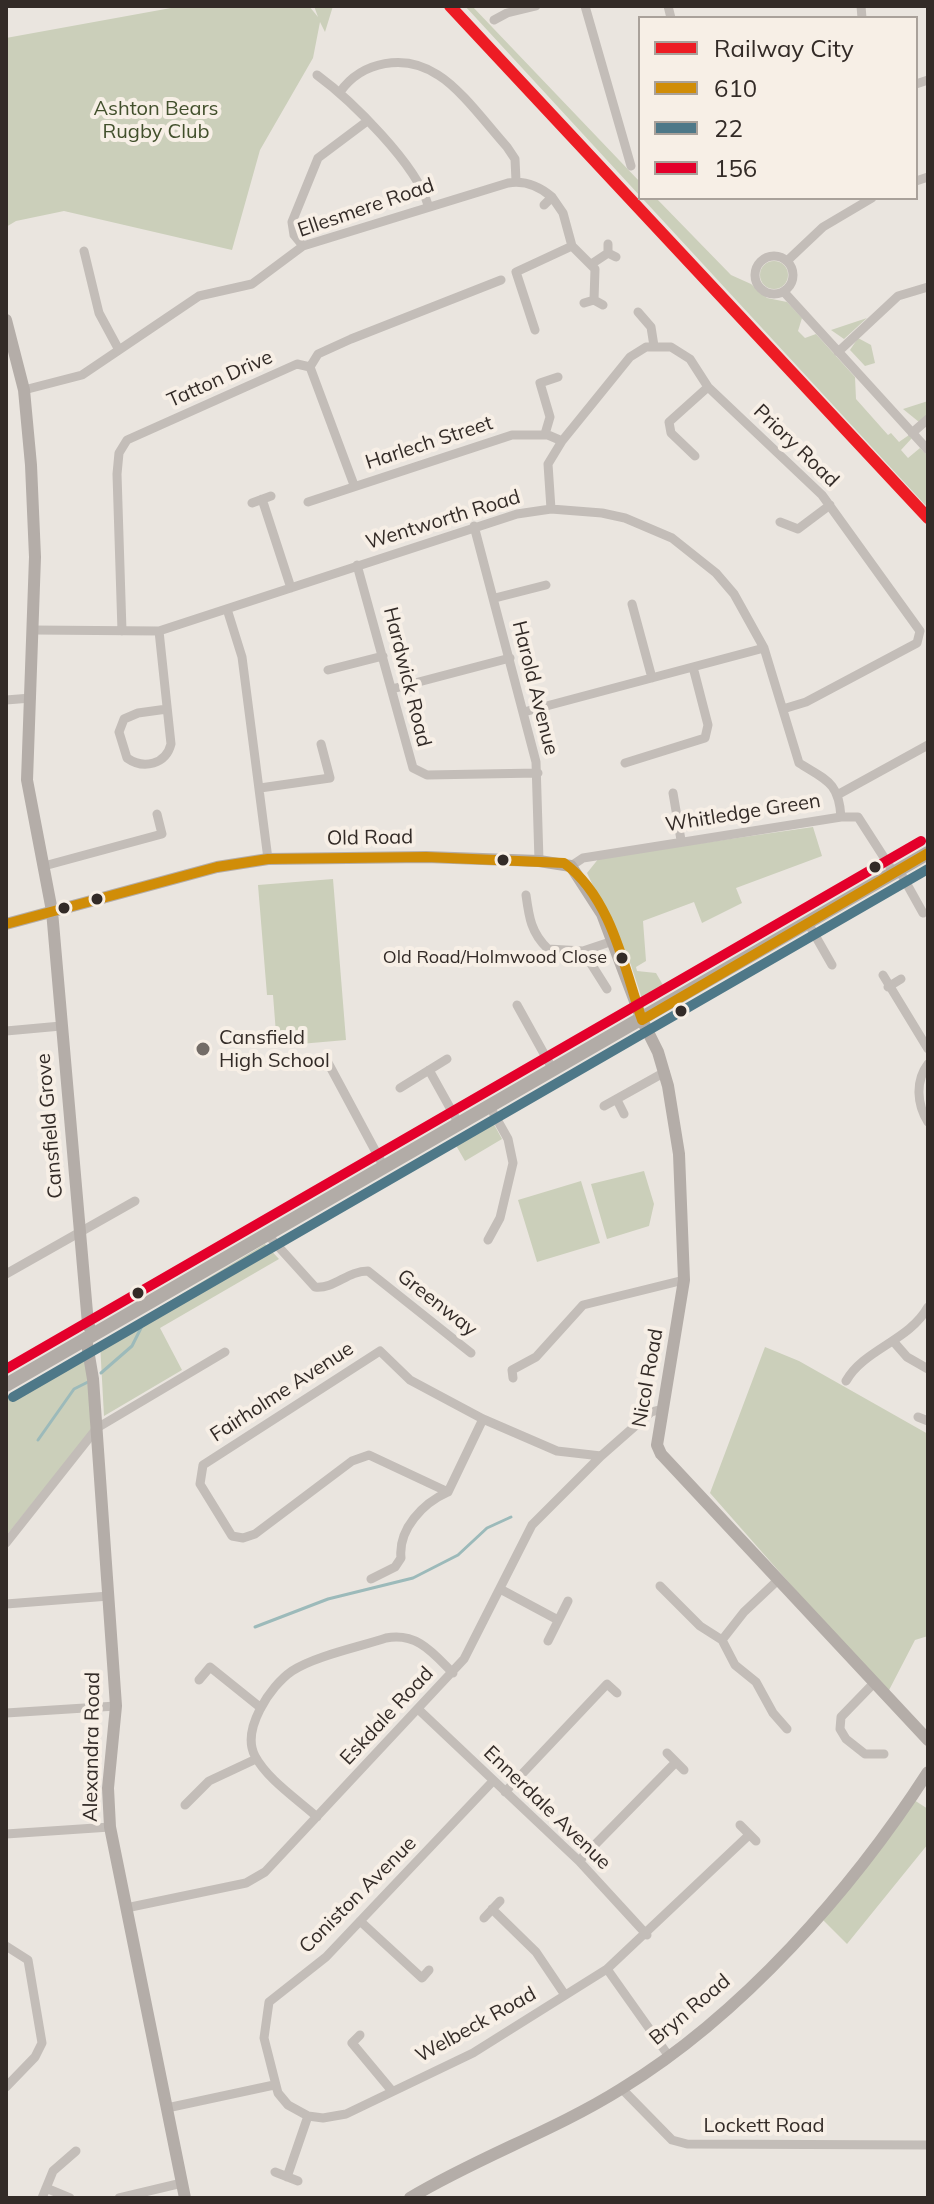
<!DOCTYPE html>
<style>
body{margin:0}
#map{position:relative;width:934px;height:2204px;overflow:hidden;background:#eae5df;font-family:Mulish,sans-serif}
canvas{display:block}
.frame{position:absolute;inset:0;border:8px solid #332b27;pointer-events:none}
.legend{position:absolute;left:638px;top:16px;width:280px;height:184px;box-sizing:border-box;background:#f7efe6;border:2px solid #a9a19a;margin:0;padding:10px 14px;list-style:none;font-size:24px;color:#332b27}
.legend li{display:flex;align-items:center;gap:16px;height:40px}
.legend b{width:40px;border:2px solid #a9a19a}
</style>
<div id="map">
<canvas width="934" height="2204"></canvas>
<div class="frame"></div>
<ul class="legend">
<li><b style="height:10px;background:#ed1c24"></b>Railway City</li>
<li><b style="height:10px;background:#d08d08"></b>610</li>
<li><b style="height:10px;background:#4e7888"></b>22</li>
<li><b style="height:10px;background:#e4002b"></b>156</li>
</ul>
</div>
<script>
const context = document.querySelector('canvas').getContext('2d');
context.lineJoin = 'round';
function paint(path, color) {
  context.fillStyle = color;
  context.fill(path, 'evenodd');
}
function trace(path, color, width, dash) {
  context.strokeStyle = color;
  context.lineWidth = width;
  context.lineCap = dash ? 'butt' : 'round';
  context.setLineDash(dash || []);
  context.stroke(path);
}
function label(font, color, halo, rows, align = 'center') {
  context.font = font + ' Mulish,sans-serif';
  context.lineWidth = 8;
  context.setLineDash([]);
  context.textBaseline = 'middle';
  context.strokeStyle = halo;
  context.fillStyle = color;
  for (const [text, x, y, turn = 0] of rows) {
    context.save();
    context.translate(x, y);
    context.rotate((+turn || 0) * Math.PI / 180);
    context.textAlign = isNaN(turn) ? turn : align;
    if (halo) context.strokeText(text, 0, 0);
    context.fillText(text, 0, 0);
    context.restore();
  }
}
paint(new Path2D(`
 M182,6H309L318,17L314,6H333L325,32L320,22L313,58L260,150L232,250L64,211L16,221L6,227V38Z
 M465,6H472L640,182V196Z
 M642,198H656L731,275L751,284L767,298L787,302L802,318L798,331L805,338L816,334L855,377L856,399L888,435L891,433L899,442L909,435L912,438L901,450L908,458L920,448L928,456V508Z
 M760 275a14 14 0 1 1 28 0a14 14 0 1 1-28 0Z
 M867,318L844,339L831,330Z
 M858,338L871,345L875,363L865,366L850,350Z
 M928,401V414L919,422L903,409Z
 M813,827L822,856L736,888L742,903L702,923L694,902L643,921L646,961L636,967L637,971L656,973L667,992L651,1003L643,1002L631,965L587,873L599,858Z
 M333,879L346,1040L277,1046L273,995H267L258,885Z
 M491,1119L502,1139L465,1161L454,1142Z
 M644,1171L654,1204L649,1226L607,1239L591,1184Z
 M581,1181L600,1243L537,1262L518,1200Z
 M265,1244L279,1259L160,1328L182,1370L104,1416L100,1343Z
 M765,1347L799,1361L928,1434V1636L915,1640L887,1694L710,1493Z
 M87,1350L91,1431L6,1536V1397Z
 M914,1800L928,1809V1844L847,1944L821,1918Z`), '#cbcfba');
trace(new Path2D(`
 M101,1373L132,1346L142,1326
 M38,1440L74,1389L88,1382
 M255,1627L328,1599L413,1578L458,1555L487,1528L511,1517`), '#9cbaba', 3);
trace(new Path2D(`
 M585,6L631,166
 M668,6L671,18
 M861,6L862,18
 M494,20L507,13L536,6
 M317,75C351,100 417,165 428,205
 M916,84L928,80
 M340,92C362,61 405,53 438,75C461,89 488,126 507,147L515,159L516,181
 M916,181L928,177
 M552,197L563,213L572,246L595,269L594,300
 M608,244V253L616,257
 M303,246L294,235L292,222L318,158L366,122
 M84,251L99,313L119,350
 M755 275a19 19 0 1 1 38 0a19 19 0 1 1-38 0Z
 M787,261L823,227L872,198
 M593,263L608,253
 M784,292L928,450
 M584,303L594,300L603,305
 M638,312L651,327L654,346
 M535,330L516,272L572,246
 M838,352L898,296L928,287
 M310,367L354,485
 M24,390L82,375L199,296L252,284L303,246L508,183C525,180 539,186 552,197L544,205
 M912,433L928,419
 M545,434L550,417L540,383L558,377
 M695,456L671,433L669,422L708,387
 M262,499L291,588
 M308,502L512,435H548L562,441
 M252,503L271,496
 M551,509L548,464L562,441L630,357L646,347H671L690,359L708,387L822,495L920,631L917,643L806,702L783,709
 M780,522L798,529L830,505
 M474,526L536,762L539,861
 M357,565L413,768L427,775L538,773
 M495,598L546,585
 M632,604L652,678
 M227,609L242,657L268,859
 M33,630L159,631L517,514L551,509L602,513L625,518L672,538L716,573L734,594L764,648L799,763C826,780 839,782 841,817
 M122,631L117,474L119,453L127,440L297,364L310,367L318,354L351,339L501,280
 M159,631L171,744C166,764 144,770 127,758L119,732L124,719L138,713L167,709
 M328,670L383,656
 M392,689L510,658
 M6,700L31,698
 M524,712L764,648
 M625,763L705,738L708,725L693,667
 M260,788L330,778L321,744
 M673,793L681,840
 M839,794L928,745
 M44,866L162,834L157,814
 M571,866L583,858L841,817H858L894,873
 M899,870L923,913
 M526,895C529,917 531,933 548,949L583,951L613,941
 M808,923L832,965
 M583,951L607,989
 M883,975L928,1049
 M888,987L901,979
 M517,1005L553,1070
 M6,1031L61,1026
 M326,1059L384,1167
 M928,1064C915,1081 917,1105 928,1122
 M429,1070L459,1124
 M400,1088L447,1059
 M617,1100L624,1114
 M604,1106L665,1072
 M267,1234L315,1287C335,1289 347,1271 368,1271L471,1353
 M488,1240L500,1218L513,1163L508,1139L490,1107
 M6,1274L135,1201
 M893,1341L907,1357L928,1369
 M513,1378L512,1370L536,1357L583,1305L684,1280
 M846,1381C864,1349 909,1341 928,1307
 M918,1417L928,1421
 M483,1419L448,1492L369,1455L352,1461L255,1534L243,1538L232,1536L200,1484L203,1465L380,1351L410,1380L483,1419L557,1451L601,1456
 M6,1543L97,1428L225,1352
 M371,1579L395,1567L401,1558C398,1529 423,1503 448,1492
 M660,1586L700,1626L722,1640L735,1665L756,1682L773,1713L787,1729
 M502,1590L558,1620
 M6,1604L109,1596
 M722,1640L744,1612L778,1580
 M548,1641L568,1601
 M199,1680L210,1667L261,1708
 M873,1684L841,1717L840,1729L846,1739L865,1754H884
 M418,1709L579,1861L647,1935
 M6,1713L116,1706
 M667,1753L684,1770
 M493,1781L326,1957L269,2002L264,2038L278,2093L288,2105L308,2116L323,2118L346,2114L473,2053L607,1969L749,1835
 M505,1792L607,1684L617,1693
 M185,1805L209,1781L256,1759
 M317,1817C297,1799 267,1779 255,1756C241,1730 270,1686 292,1671C315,1656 359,1647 386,1638C417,1632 433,1653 453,1673
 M740,1825L756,1841
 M6,1834L110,1827
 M579,1861L676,1762
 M126,1908L246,1883L265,1872L464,1659L532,1525L601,1456L651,1412L663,1409
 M492,1909L536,1952L565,1995
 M484,1918L500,1901
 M360,1921L422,1978L429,1970
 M6,1946L28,1960L42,2043L35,2057L6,2087
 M607,1969L668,2055
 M360,2035L352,2043L392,2091
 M622,2089L672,2140L687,2144L928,2145
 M167,2108L274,2085
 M275,2172L298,2181
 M287,2177L308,2116
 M46,2188L70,2198
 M42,2198L53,2171L76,2151
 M119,2198L182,2183`), '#c3bdb8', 9);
trace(new Path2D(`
 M6,320L24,390L31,465L35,557L27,780L52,911L88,1324L93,1335
 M6,924L217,867L268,859L426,857L539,861L571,866L602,914L642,1020L658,1052L668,1086L679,1154L684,1280L657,1445L661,1454L928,1740
 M86,1338L93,1379L116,1706L108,1788L110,1827L185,2198
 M410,2198C478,2157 554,2131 621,2089C742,2015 852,1890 928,1772`), '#b4ada8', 12);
trace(new Path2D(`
 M6,1385L928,853`), '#b2aca7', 14);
trace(new Path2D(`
 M6,924L217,867L268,859L426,857L564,863C611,897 624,967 642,1020
 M642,1020L928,853`), '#d08d08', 10);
trace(new Path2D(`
 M13,1397L928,869`), '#4e7888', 10);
trace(new Path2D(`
 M6,1369L921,841`), '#e4002b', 10);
trace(new Path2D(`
 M450,6L928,518`), '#ed1c24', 12);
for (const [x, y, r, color] of [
 [503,860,7,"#332b27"],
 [875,867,7,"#332b27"],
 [97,899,7,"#332b27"],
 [64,908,7,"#332b27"],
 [622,958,7,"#332b27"],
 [681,1011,7,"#332b27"],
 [203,1049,8,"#736c67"],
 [138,1293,7,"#332b27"]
]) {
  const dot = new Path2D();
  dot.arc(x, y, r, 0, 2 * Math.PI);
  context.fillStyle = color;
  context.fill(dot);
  trace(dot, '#f7efe6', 3);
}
label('18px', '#332b27', '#f7efe6', [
 ["Old Road/Holmwood Close",607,958]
], 'right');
label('20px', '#42502c', '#f7efe6', [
 ["Ashton Bears",156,109],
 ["Rugby Club",156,132]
]);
label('20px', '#332b27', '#f7efe6', [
 ["Ellesmere Road",366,208,-19],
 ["Tatton Drive",220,379,-24],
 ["Harlech Street",429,443,-18],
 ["Priory Road",796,446,44],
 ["Wentworth Road",443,520,-17],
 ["Hardwick Road",407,677,76],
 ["Harold Avenue",535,688,76],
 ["Whitledge Green",743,813,-9],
 ["Old Road",370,838,-1],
 ["Cansfield Grove",50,1126,-95],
 ["Greenway",437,1303,38],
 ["Nicol Road",648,1378,-80],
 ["Fairholme Avenue",282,1392,-33],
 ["Eskdale Road",387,1716,-47],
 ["Alexandra Road",92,1747,-89],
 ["Ennerdale Avenue",547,1808,44],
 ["Coniston Avenue",358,1895,-45],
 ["Bryn Road",690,2010,-40],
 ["Welbeck Road",476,2025,-29],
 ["Lockett Road",764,2126]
]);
label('20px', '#332b27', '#f7efe6', [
 ["Cansfield",219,1038],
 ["High School",219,1061]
], 'left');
</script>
